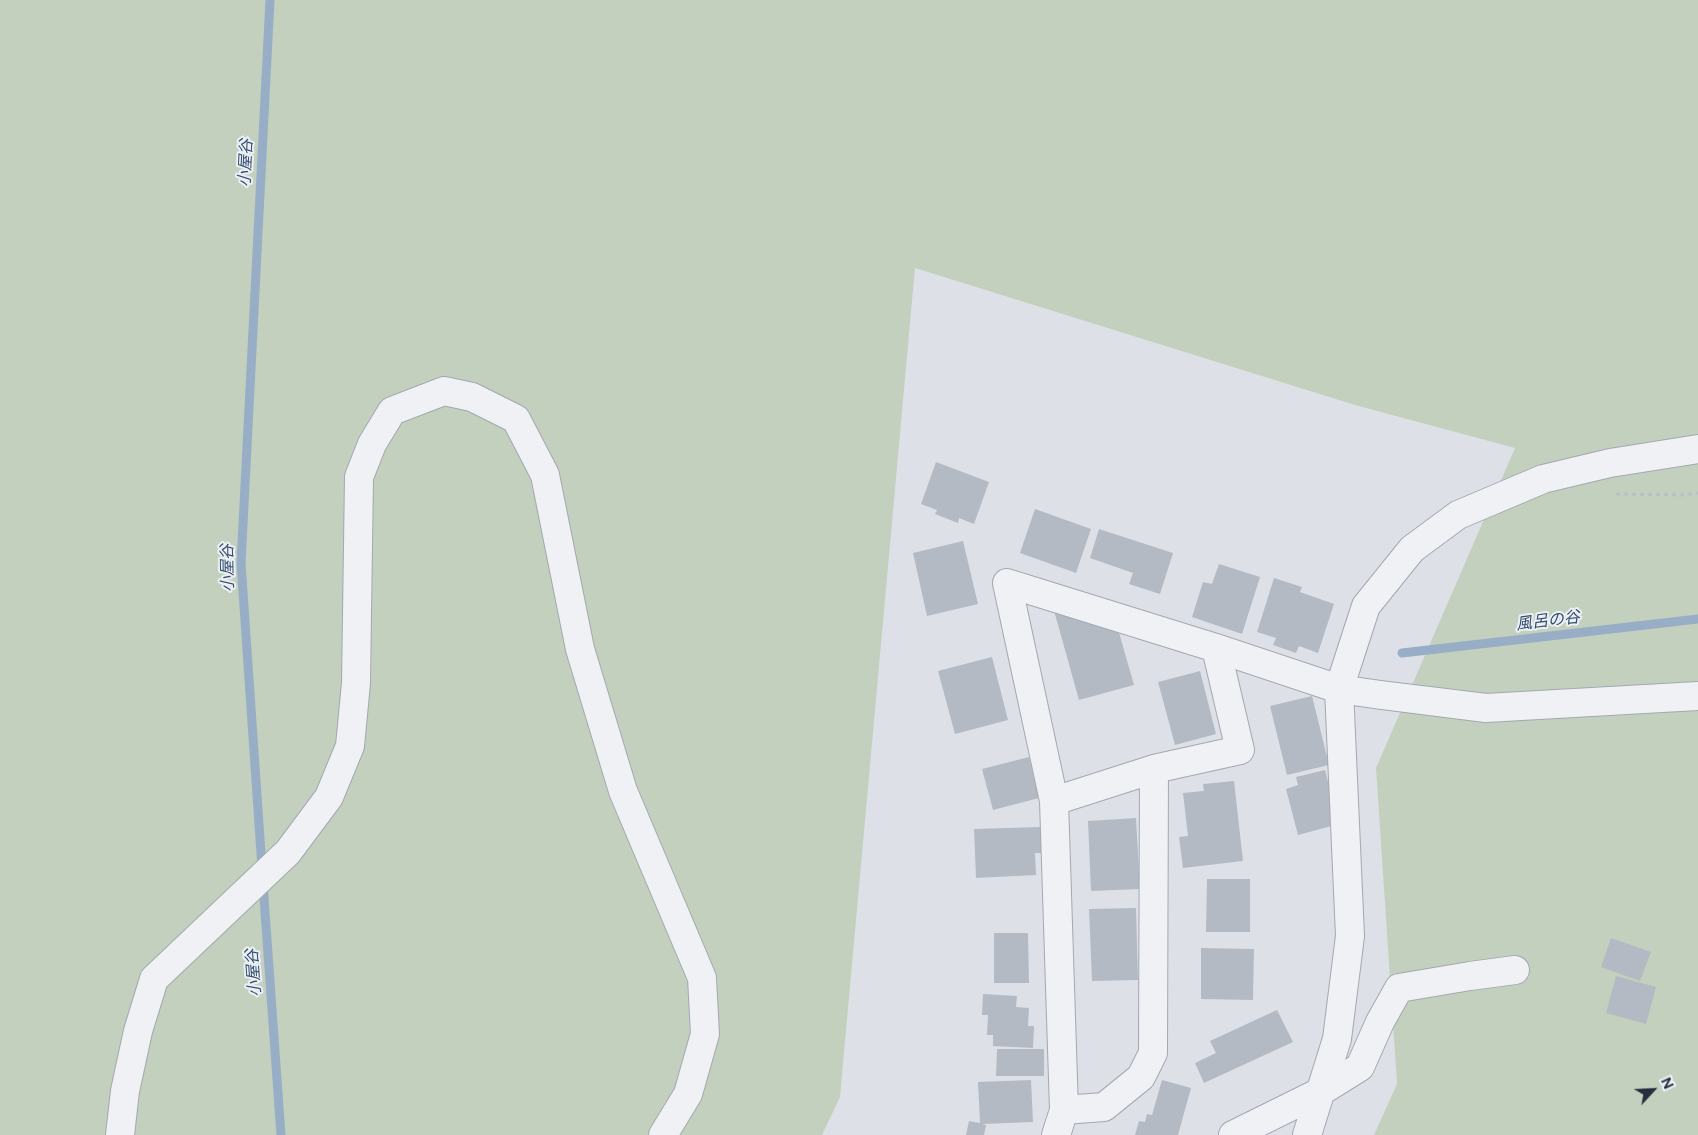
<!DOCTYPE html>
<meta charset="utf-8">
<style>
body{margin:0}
#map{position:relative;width:1698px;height:1135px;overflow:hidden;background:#dde1e7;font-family:Figtree,sans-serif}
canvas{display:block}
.north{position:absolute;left:1628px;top:1065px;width:50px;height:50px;-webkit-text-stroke:4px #ecf0f4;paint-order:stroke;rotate:65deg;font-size:14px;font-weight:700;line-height:20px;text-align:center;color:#272f3d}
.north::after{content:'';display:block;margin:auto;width:18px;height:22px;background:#272f3d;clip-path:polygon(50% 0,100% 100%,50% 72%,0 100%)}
</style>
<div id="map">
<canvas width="1698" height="1135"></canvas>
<div class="north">N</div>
</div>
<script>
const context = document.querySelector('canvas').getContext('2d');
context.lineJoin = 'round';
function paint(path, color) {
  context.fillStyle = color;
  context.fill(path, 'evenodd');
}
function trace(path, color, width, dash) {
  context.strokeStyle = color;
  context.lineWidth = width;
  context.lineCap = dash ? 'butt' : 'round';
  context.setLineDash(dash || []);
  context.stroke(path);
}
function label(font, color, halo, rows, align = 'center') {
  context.font = font + ' Figtree,"Noto Sans JP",sans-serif';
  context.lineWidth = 4;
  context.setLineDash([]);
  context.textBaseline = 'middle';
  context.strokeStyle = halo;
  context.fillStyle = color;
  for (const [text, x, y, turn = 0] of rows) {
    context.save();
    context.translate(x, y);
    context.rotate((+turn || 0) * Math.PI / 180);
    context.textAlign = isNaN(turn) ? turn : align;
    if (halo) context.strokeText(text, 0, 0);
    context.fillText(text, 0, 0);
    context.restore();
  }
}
paint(new Path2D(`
 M0,0H1698V1135H1374L1397,1084L1376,768L1515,448L1355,405L915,268L840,1097L822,1135H0Z`), '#c3d0be');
trace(new Path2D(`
 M1402,653L1698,619
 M262,868L241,563L270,0
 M263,884L281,1135`), '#98aec6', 9);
paint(new Path2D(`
 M936,462L989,482L974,524L959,518L958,523L935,514L937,510L921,504Z
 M1035,509L1091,529L1076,573L1020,553Z
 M1099,529L1173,553L1160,594L1129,584L1133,573L1090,558Z
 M963,541L978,604L927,616L913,553Z
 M1219,564L1260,577L1242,634L1192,617L1203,582L1212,584Z
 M1274,578L1302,587L1300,592L1334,604L1318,653L1299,646L1296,653L1273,645L1276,638L1257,632Z
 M1053,607L1118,629L1134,685L1079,700Z
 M992,657L1008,720L955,734L938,671Z
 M1200,671L1216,734L1175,745L1158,682Z
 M1312,696L1329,765L1287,775L1270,706Z
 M1029,757L1039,798L993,810L982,769Z
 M1325,770L1339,824L1298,835L1286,789L1298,785L1296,777Z
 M1234,781L1243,861L1183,868L1179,837L1188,836L1183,793L1204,791L1203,784Z
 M1136,818L1140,889L1091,891L1088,821Z
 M1041,827L1042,853H1035L1036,875L976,878L974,829Z
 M1207,879H1250V932H1206Z
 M1136,908L1138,980L1092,981L1089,909Z
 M994,933H1028L1029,983H994Z
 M1611,938L1651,952L1640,981L1601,967Z
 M1201,948L1254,949L1253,1000L1201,999Z
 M1616,976L1656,987L1646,1024L1606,1013Z
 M983,994L1017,996L1016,1007L1029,1008L1028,1026H1034L1033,1048L993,1046V1035H987L988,1015H982Z
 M1277,1010L1293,1042L1204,1083L1195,1063L1216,1053L1210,1041Z
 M997,1049H1044V1076H996Z
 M1031,1080L1033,1122L982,1124L986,1125L984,1135H966L969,1121L980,1123L978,1082Z
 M1162,1080L1191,1088L1178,1135H1135L1139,1121L1145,1122L1147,1114L1152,1115Z`), '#b4bac3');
const minor = new Path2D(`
 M1154,769L1054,801L1007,583L1216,648
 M1054,801L1064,1110
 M120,1135L125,1091L138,1031L154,979L288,852L329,797L350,746L356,683L359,477L372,444L392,411L444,391L472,397L516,419L545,475L580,649L623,791L702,978L705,1034L688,1094L663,1135
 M1056,1135L1064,1110L1104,1107L1141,1077L1153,1053L1154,769L1240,750L1216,648L1339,689L1381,695L1486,708L1698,696
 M1233,1135L1320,1092L1360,1067L1380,1022L1399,988L1470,976L1515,970
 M1307,1135L1337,1039L1350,936L1339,689L1366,606L1412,549L1458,515L1543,479L1610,463L1698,449`);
trace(minor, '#a3a8b1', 30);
trace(new Path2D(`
 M1616,494L1681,495L1698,493`), '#bcbfc5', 3, [4, 4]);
trace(minor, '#f0f1f5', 28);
label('italic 16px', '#324d70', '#ecf0f4', [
 ["小屋谷",246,163,-87],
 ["小屋谷",228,568,-91],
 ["風呂の谷",1548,621,-7],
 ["小屋谷",254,973,-94]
]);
</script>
